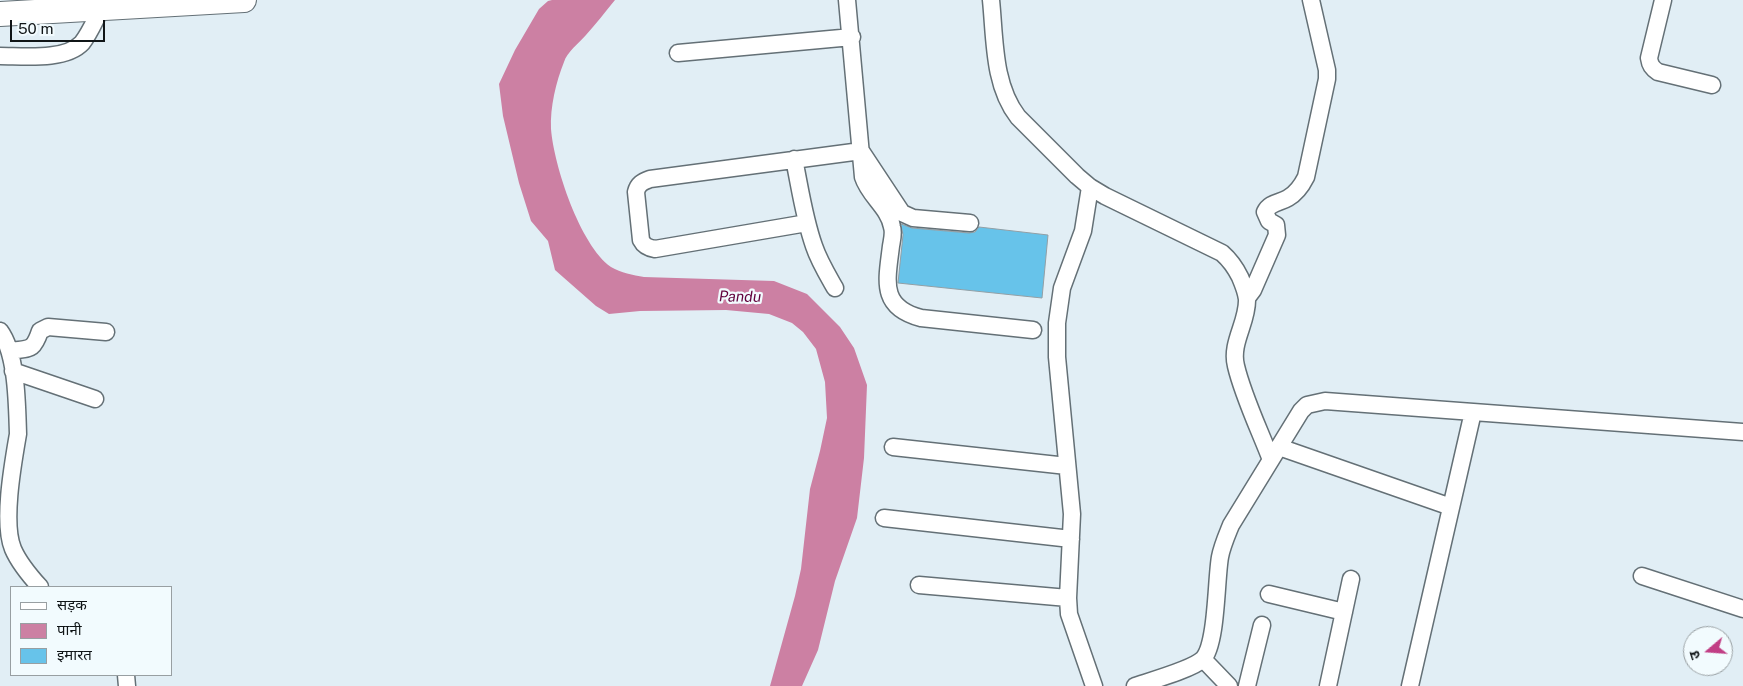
<!DOCTYPE html>
<meta charset="utf-8">
<style>
body{margin:0}
#map{position:relative;width:1743px;height:686px;overflow:hidden;background:#e1eef5;font-family:"Public Sans","Noto Sans Devanagari",sans-serif}
canvas{display:block}
.legend{position:absolute;left:10px;top:586px;width:162px;height:90px;box-sizing:border-box;background:#f2fbfe;border:1px solid #989fa2;margin:0;padding:6px 9px;list-style:none;font-size:15px;color:#101517}
.legend li{display:flex;align-items:center;gap:10px;height:25px}
.legend b{width:25px;border:1px solid #989fa2}
.north{position:absolute;left:1683px;top:626px;width:50px;height:50px;box-sizing:border-box;background:#f2fbfe;border:1px solid #989fa2;border-radius:50%;rotate:252deg;font-size:14px;font-weight:700;line-height:20px;text-align:center;color:#101517}
.north::after{content:'';display:block;margin:auto;width:18px;height:22px;background:#c13e85;clip-path:polygon(50% 0,100% 100%,50% 72%,0 100%)}
.scale{position:absolute;left:10px;top:20px;width:95px;height:22px;box-sizing:border-box;border:2px solid #101517;border-top:0;padding-left:6px;font-size:15px;line-height:18px;white-space:nowrap;color:#101517;-webkit-text-stroke:4px #f2fbfe;paint-order:stroke}
</style>
<div id="map">
<canvas width="1743" height="686"></canvas>
<ul class="legend">
<li><b style="height:6px;background:#fff"></b>सड़क</li>
<li><b style="height:14px;background:#cc80a3"></b>पानी</li>
<li><b style="height:14px;background:#67c3ea"></b>इमारत</li>
</ul>
<div class="north">उ</div>
<div class="scale">50 m</div>
</div>
<script>
const context = document.querySelector('canvas').getContext('2d');
context.lineJoin = 'round';
function paint(path, color) {
  context.fillStyle = color;
  context.fill(path, 'evenodd');
}
function trace(path, color, width, dash) {
  context.strokeStyle = color;
  context.lineWidth = width;
  context.lineCap = dash ? 'butt' : 'round';
  context.setLineDash(dash || []);
  context.stroke(path);
}
function label(font, color, halo, rows, align = 'center') {
  context.font = font + ' "Public Sans",sans-serif';
  context.lineWidth = 4.5;
  context.setLineDash([]);
  context.textBaseline = 'middle';
  context.strokeStyle = halo;
  context.fillStyle = color;
  for (const [text, x, y, turn = 0] of rows) {
    context.save();
    context.translate(x, y);
    context.rotate((+turn || 0) * Math.PI / 180);
    context.textAlign = isNaN(turn) ? turn : align;
    if (halo) context.strokeText(text, 0, 0);
    context.fillText(text, 0, 0);
    context.restore();
  }
}
paint(new Path2D(`
 M552,0H615C605,12 596,24 586,35C579,43 567,52 564,62C556,82 550,107 551,129C554,166 580,245 611,267C621,273 633,275 644,277L774,281L807,294L840,327L854,348L867,385L864,458L857,518L835,581L818,650L802,686H770L795,596L801,569L810,489L820,451L827,418L825,382L816,349L803,332L792,323L769,314L726,310L640,311L609,314L596,306L555,270L548,241L531,221L519,183L503,116L499,84L515,50L539,9L548,1Z`), '#cc80a3');
const building = new Path2D(`
 M901,224L912,228L969,233L975,232L979,227L1048,235L1042,298L898,283L903,235Z`);
paint(building, '#67c3ea');
trace(building, '#929fa5', 1);
const minor = new Path2D(`
 M847,0L863,177C869,196 889,208 892,227C894,233 892,240 891,246C887,280 879,307 921,318L1033,330
 M991,0C995,39 993,85 1018,117L1077,176L1090,187L1105,196L1222,253C1230,260 1235,267 1240,277C1243,284 1246,291 1247,299C1248,322 1230,343 1236,366C1243,396 1260,431 1271,460
 M1663,0L1649,58C1650,65 1652,68 1658,72L1712,85
 M678,53L852,37
 M0,56C23,56 65,61 82,43C90,33 95,20 101,9
 M794,159C800,188 804,218 814,246C819,261 827,274 835,288
 M1090,187L1083,231L1062,288L1057,323V357L1072,514L1068,598L1069,614L1094,686
 M807,223L655,249C648,248 644,246 641,240L636,192C638,184 642,182 650,179L861,151L902,213L913,218L970,223
 M1247,298L1253,290L1277,235L1276,225L1269,221L1265,212C1270,202 1280,203 1288,198C1297,193 1302,185 1306,177L1327,79V70L1311,0
 M0,331C17,354 17,405 18,434C13,463 2,523 13,549C19,563 30,576 40,587
 M10,351C29,348 33,352 40,331L48,327L106,332
 M13,371L95,399
 M893,447L1067,466
 M1279,447L1451,507
 M884,518L1071,539
 M1642,576L1743,609
 M919,585L1068,598
 M1269,594L1344,612
 M1203,659L1229,686
 M126,675L127,686
 M1135,686C1150,681 1193,669 1203,659C1217,644 1216,579 1220,557C1222,546 1227,535 1231,525L1301,411L1307,405L1325,401L1743,432
 M1247,686L1262,625
 M1328,686L1351,579
 M1410,686L1473,412`);
const highway = new Path2D(`
 M0,14L244,0`);
trace(minor, '#647076', 19);
trace(highway, '#647076', 26);
trace(minor, '#fff', 16);
trace(highway, '#fff', 24);
label('italic 15px', '#62033d', '#f2fbfe', [
 ["Pandu",740,297,1]
]);
</script>
